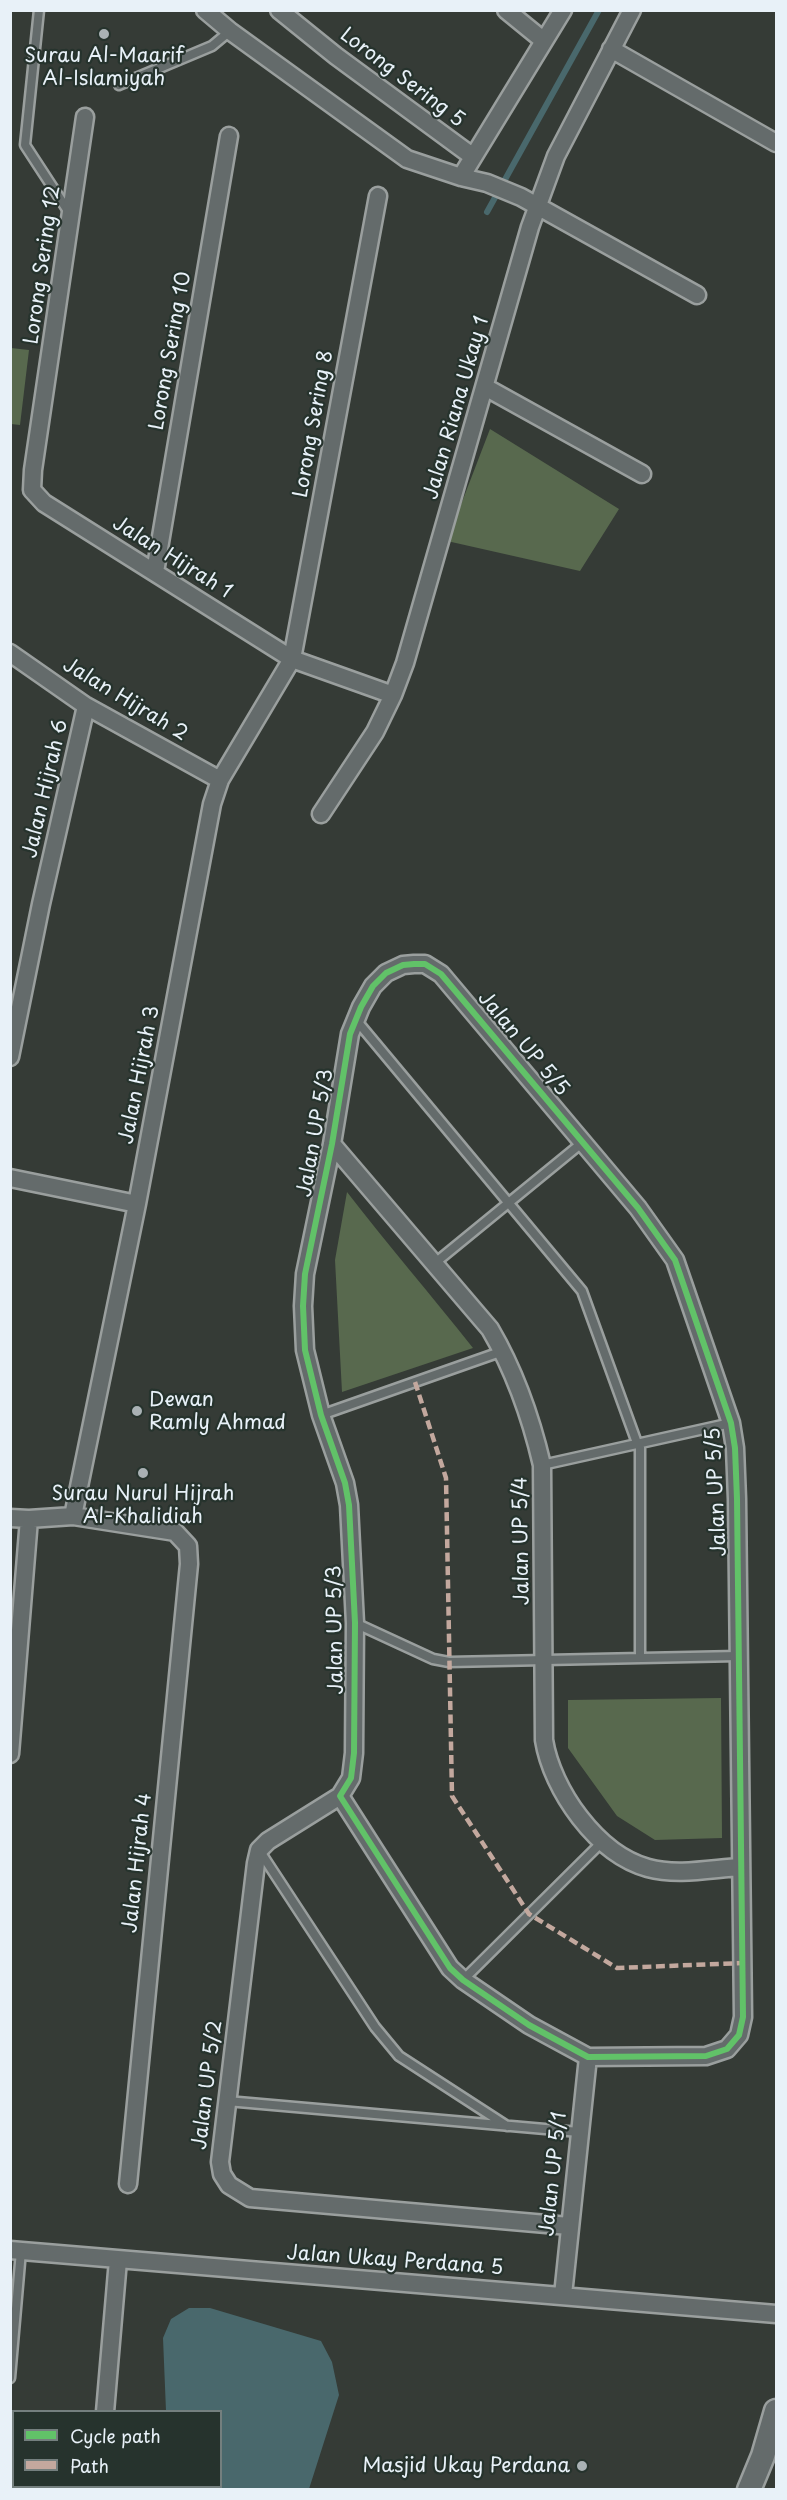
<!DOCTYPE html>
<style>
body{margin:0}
#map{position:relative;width:787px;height:2500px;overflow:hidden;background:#353b36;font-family:"Playpen Sans",sans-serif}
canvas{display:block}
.frame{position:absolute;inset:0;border:12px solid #e8f1f8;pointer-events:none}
.legend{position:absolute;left:12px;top:2410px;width:210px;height:78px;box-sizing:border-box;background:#26332d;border:2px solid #747f7e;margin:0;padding:8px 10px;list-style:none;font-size:18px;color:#e8f1f8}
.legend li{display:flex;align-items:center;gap:12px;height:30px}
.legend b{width:30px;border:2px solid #747f7e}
</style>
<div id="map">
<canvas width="787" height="2500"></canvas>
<div class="frame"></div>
<ul class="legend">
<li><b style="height:8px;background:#61c268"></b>Cycle path</li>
<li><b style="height:8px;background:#c3a89e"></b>Path</li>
</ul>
</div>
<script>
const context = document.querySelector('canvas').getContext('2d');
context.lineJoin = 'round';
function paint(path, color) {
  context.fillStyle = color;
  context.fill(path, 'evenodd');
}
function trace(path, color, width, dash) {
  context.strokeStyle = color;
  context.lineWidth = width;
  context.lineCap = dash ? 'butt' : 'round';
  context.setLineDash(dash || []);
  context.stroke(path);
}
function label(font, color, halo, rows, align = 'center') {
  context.font = font + ' "Playpen Sans",sans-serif';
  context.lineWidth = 4.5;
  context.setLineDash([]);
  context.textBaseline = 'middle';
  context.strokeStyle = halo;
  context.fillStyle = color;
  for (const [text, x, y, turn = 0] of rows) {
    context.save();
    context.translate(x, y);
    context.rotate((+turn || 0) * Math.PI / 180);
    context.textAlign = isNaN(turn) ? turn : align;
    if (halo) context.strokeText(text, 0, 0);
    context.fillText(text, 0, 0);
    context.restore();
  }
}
paint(new Path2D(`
 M11,348L29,350L20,425L11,424Z
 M490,429L619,509L580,571L447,541Z
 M347,1192C388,1245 432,1296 473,1348L342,1392L335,1260Z
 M721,1698L722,1838L655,1840L617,1816L568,1748V1700Z`), '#58694e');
paint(new Path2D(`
 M189,2308H210L321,2341L332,2362L339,2395L309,2489H170L169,2487L220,2486V2412L166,2411L163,2338L171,2319Z`), '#49686c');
trace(new Path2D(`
 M487,212L599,10`), '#49686c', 6);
const lane = new Path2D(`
 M39,10L25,145L70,214
 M119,85L212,46L230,31
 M356,1020L582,1291L637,1443
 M435,1263L583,1142
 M321,1415L503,1351
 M640,1443V1658
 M542,1465L731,1423
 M355,1623L433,1659L449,1662L738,1656
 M259,1850L375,2027L399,2056L507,2126
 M463,1980L602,1842
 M227,2101L579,2132
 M10,2378L21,2251
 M10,2470H14`);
const street = new Path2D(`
 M205,10L230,31L407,159L461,177L487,183L521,197L697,295
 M279,10L336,56L472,156
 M506,10L544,41
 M611,49L776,143
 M85,117L33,470L32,490L44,503L292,659L393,695
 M461,177L563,10
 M485,387L642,474
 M155,572L229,136
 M10,653L86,706L220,780
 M321,814L375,732L393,695L405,663L530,227L556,156L632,10
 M414,964H425L441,974L638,1208L675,1260L731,1423L735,1448L737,1499L743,2017L739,2035L727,2049L706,2056L588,2057L529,2025L463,1980L450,1968L340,1796L351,1778L354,1753L355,1623L349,1505L345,1483L321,1415L305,1350L303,1306L305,1274L332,1144L350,1034L361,1007L373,986L386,973L403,965Z
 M10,1057L41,904L86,706
 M332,1144L490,1329C514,1370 531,1418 542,1465L544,1740C552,1790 597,1854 648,1868C677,1876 710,1869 740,1867
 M10,1178L137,1204
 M73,1516L137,1204L212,804L220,780L292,659L378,196
 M10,1518L29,1519L73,1516L175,1532L188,1546L189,1564L128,2184
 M10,1754L29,1519
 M340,1796L268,1841L259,1850L256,1863L220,2162L222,2174L229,2185L250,2198L569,2226
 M10,2250L776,2314
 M563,2295L588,2057
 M105,2412L118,2260
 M99,2490V2486`);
const secondary = new Path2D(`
 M749,2490L763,2456L776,2411`);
trace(lane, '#9a9f9e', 13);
trace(street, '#9a9f9e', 21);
trace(secondary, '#9a9f9e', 27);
trace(lane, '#646b6b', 8);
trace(street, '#646b6b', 16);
trace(secondary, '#646b6b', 22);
trace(new Path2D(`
 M415,1382L446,1478L452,1796L529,1914L617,1968L742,1963`), '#c3a89e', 4.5, [9, 4.5]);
trace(new Path2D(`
 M414,964H425L441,974L638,1208L675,1260L731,1423L735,1448L737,1499L743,2017L739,2035L727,2049L706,2056L588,2057L529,2025L463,1980L450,1968L340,1796L351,1778L354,1753L355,1623L349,1505L345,1483L321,1415L305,1350L303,1306L305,1274L332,1144L350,1034L361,1007L373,986L386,973L403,965Z`), '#61c268', 6);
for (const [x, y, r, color] of [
 [104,34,6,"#a9b1b4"],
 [137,1411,6,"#a9b1b4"],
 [143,1473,6,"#a9b1b4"],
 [582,2466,6,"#a9b1b4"]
]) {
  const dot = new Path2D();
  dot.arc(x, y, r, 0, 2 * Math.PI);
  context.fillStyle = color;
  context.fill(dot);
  trace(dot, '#26332d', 2);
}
label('20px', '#e8f1f8', '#26332d', [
 ["Surau Al-Maarif",104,56],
 ["Al-Islamiyah",104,79],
 ["Dewan",149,1400,"left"],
 ["Ramly Ahmad",149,1423,"left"],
 ["Surau Nurul Hijrah",143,1494],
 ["Al-Khalidiah",143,1517],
 ["Masjid Ukay Perdana",570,2466,"right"]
]);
label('20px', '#e8f1f8', '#26332d', [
 ["Lorong Sering 5",402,78,37],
 ["Lorong Sering 12",43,265,-82],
 ["Lorong Sering 10",171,351,-80],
 ["Jalan Riana Ukay 1",457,408,-74],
 ["Lorong Sering 8",314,424,-80],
 ["Jalan Hijrah 1",172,558,32],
 ["Jalan Hijrah 2",125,700,31],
 ["Jalan Hijrah 6",46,789,-77],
 ["Jalan UP 5/5",523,1044,50],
 ["Jalan Hijrah 3",140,1075,-79],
 ["Jalan UP 5/3",316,1133,-80],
 ["Jalan UP 5/5",717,1492,-93],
 ["Jalan UP 5/4",522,1541,-91],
 ["Jalan UP 5/3",336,1630,-91],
 ["Jalan Hijrah 4",138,1863,-84],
 ["Jalan UP 5/2",208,2085,-83],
 ["Jalan UP 5/1",554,2174,-84],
 ["Jalan Ukay Perdana 5",395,2261,4]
]);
</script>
